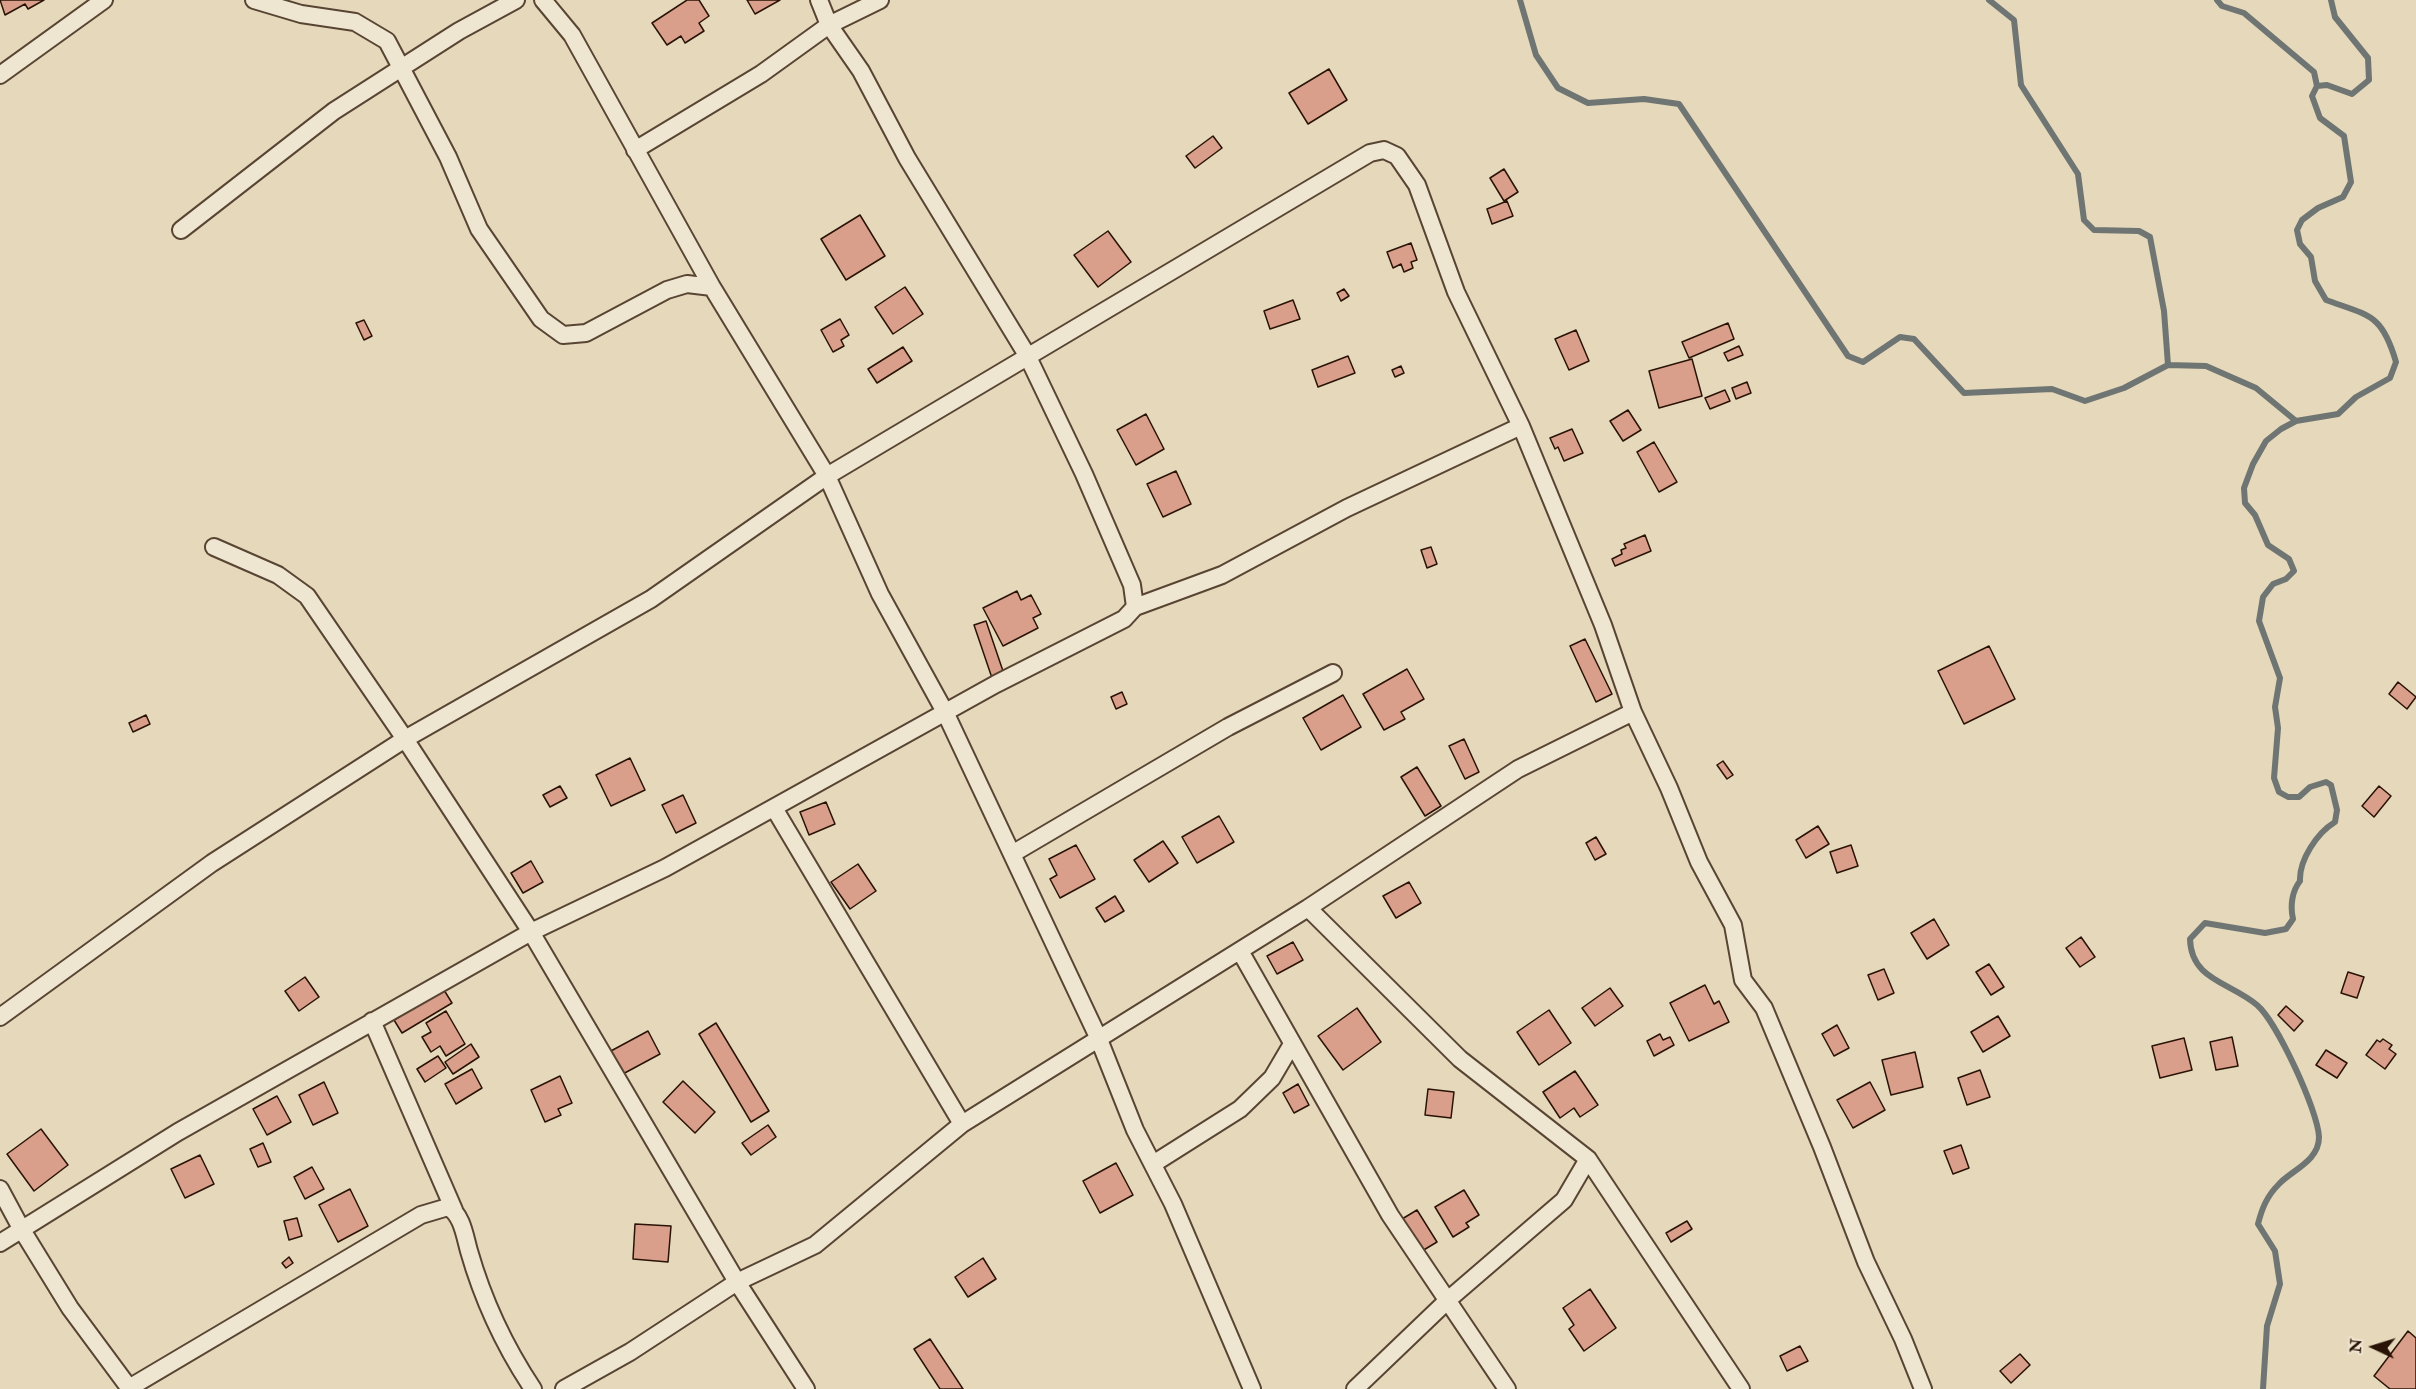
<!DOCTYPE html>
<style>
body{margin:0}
#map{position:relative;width:2416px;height:1389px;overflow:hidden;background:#e6d8ba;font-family:"IM FELL Double Pica",serif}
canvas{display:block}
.north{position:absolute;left:2344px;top:1317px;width:60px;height:60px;-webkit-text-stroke:4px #efe6d2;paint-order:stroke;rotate:274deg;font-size:16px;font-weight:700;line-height:24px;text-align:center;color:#291306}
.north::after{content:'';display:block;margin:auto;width:21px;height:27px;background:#291306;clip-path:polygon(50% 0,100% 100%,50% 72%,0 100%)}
</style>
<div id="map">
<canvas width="2416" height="1389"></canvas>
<div class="north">N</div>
</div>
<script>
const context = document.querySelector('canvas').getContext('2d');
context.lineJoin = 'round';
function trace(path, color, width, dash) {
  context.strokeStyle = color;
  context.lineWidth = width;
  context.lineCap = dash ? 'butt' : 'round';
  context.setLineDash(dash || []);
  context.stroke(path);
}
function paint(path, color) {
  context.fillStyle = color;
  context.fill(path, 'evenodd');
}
trace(new Path2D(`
 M1520,0L1536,55L1558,88L1588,103L1644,99L1679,104L1848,356L1863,362L1900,337L1914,339L1964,393L2052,389L2085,401L2124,388L2168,365L2206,366L2256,388L2296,421
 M1989,0L2014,20L2021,85L2078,174L2084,220L2094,230L2139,231L2150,237L2164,311L2168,365
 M2217,0L2222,6L2244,13L2314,72L2317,86L2312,96L2320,118L2344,136L2351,182L2343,197L2318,208L2302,220L2297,230L2300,244L2311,257L2315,281L2326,300C2370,316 2382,314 2396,362L2390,378L2356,397L2338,414L2296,421L2281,429L2266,441L2253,464L2244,488L2245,503L2255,515L2268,545L2289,559L2294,571L2286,579L2273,584L2263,597L2259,621L2280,678L2275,707L2278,728L2274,778L2279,792L2288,797H2299L2310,787L2326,782L2331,785L2337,810L2335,822C2317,833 2299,860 2300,881C2292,891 2290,906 2293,919L2286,929L2265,933L2205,923L2190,939C2191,980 2230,982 2257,1005C2277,1022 2318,1111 2319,1137C2319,1161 2292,1170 2279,1184C2267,1196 2262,1208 2258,1224L2275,1251L2280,1284L2267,1326L2263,1389
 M2317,86L2327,85L2352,94L2369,80L2368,58L2335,17L2331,0`), '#6e7573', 6);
const building = new Path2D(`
 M0,0H44L28,9L25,4L5,15Z
 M687,0H699L709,16L699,23L704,31L685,43L681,36L667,45L652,23Z
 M747,0H780L755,14Z
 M1329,69L1347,100L1308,124L1289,93Z
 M1213,136L1222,148L1195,168L1186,156Z
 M1504,169L1518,192L1504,201L1490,178Z
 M1507,201L1513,216L1492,224L1487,209Z
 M860,215L885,256L846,280L821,239Z
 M1108,231L1131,262L1098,287L1074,255Z
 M1411,243L1417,260L1411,262L1413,268L1404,272L1401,264L1393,268L1387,252Z
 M905,287L923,314L893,334L875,307Z
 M1344,289L1349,296L1341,301L1337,293Z
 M1293,300L1300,319L1270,329L1264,311Z
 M840,319L849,335L841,340L844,346L833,352L821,330Z
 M364,320L372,336L364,340L356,323Z
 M1728,323L1734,339L1689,358L1682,342Z
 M1576,330L1589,361L1569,370L1555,339Z
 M1739,346L1743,355L1728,361L1724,353Z
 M903,347L912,361L877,383L868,369Z
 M1348,356L1355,373L1318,387L1312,370Z
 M1692,359L1702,396L1659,408L1649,371Z
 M1401,366L1404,373L1395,377L1392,370Z
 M1747,382L1751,393L1736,399L1732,388Z
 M1725,390L1730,401L1710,409L1705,398Z
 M1628,410L1641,430L1623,441L1610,421Z
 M1146,414L1164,449L1136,465L1117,430Z
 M1572,429L1583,453L1564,461L1558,447L1555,449L1550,438Z
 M1654,442L1677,482L1659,492L1637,452Z
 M1176,471L1191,504L1163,517L1147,484Z
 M1645,535L1651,551L1615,566L1612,559L1622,554L1621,550L1626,548L1624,544Z
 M1431,547L1437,564L1427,568L1421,550Z
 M1017,591L1021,600L1031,595L1041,614L1033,618L1038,628L1003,646L983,608Z
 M986,621L1004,674L992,678L974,625Z
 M1585,639L1612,694L1596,702L1570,646Z
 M1989,646L2015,699L1964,724L1938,671Z
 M1407,669L1424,699L1401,712L1405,719L1384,730L1363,694Z
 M2398,682L2416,697L2407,709L2389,694Z
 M1122,692L1127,704L1116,709L1111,697Z
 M1343,695L1361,727L1321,750L1303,718Z
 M146,715L150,724L133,732L129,723Z
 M1464,739L1479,772L1465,779L1449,746Z
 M630,758L645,790L611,806L596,775Z
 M1723,761L1733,775L1727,779L1717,765Z
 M1417,767L1441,806L1425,816L1401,777Z
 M560,786L567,798L550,807L543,795Z
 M2379,786L2391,796L2374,817L2362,806Z
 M683,795L696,823L676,833L662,805Z
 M826,802L835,824L809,835L800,812Z
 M1219,816L1234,842L1197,863L1182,837Z
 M1818,826L1829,844L1806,858L1796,840Z
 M1596,837L1606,854L1595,860L1586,843Z
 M1163,841L1178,863L1149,882L1134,860Z
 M1076,845L1095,879L1060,898L1050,879L1057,875L1049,859Z
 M1851,845L1858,866L1837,873L1830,852Z
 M531,861L543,882L523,893L511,873Z
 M858,864L876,891L850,909L831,882Z
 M1409,882L1421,903L1396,918L1383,896Z
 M1115,896L1124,911L1105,922L1096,908Z
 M1934,919L1949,945L1927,959L1911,933Z
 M2081,937L2095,957L2080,967L2066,948Z
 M1293,942L1303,960L1277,974L1267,956Z
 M1989,964L2004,987L1991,995L1976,972Z
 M1884,969L1894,993L1878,1000L1868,975Z
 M2348,972L2364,977L2357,998L2341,993Z
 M305,977L319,997L299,1011L285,991Z
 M1705,985L1714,1004L1719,1001L1729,1022L1689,1041L1670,1003Z
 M1610,988L1623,1006L1595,1026L1582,1008Z
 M444,990L452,1003L402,1033L394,1020Z
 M2286,1006L2303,1021L2294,1031L2278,1015Z
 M1357,1008L1381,1042L1343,1070L1318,1036Z
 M1549,1010L1571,1043L1539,1065L1517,1032Z
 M446,1011L465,1044L446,1056L440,1046L431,1052L422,1037L431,1032L426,1023Z
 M1998,1016L2010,1036L1983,1052L1971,1032Z
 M716,1023L769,1111L751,1122L699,1034Z
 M1837,1025L1849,1048L1834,1056L1822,1034Z
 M648,1031L660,1054L621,1075L609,1052Z
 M1660,1034L1663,1040L1670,1037L1674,1045L1654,1056L1647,1041Z
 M2232,1037L2238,1066L2216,1070L2210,1042Z
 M2184,1038L2192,1070L2160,1078L2152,1046Z
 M2383,1039L2392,1045L2389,1049L2396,1054L2385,1069L2366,1055L2377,1040L2380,1042Z
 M471,1044L479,1057L453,1074L445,1062Z
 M2326,1050L2347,1063L2337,1078L2316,1065Z
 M1915,1052L1923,1087L1891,1095L1882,1060Z
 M438,1056L446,1068L425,1082L417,1069Z
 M472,1069L482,1088L456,1104L445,1084Z
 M1980,1070L1990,1097L1967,1105L1958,1078Z
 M1575,1071L1598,1105L1580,1117L1574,1108L1560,1118L1543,1092Z
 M560,1076L572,1103L558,1109L561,1115L545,1122L531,1090Z
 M683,1081L715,1112L695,1133L663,1102Z
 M324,1082L338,1113L313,1125L299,1095Z
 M1870,1082L1885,1110L1853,1128L1837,1100Z
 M1298,1084L1309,1105L1294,1113L1283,1093Z
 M1428,1089L1454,1092L1451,1118L1425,1115Z
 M277,1096L291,1122L267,1135L253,1109Z
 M768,1125L776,1137L751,1155L742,1143Z
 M41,1129L68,1165L34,1191L7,1154Z
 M263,1143L271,1162L258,1167L250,1149Z
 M1961,1145L1969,1168L1953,1174L1944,1151Z
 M200,1155L214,1184L185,1198L171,1169Z
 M1116,1163L1133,1195L1100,1213L1083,1181Z
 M312,1167L324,1189L305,1199L294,1177Z
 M350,1189L368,1226L338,1242L319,1205Z
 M1464,1190L1479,1215L1466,1223L1469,1227L1453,1237L1435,1207Z
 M1417,1210L1437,1242L1422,1251L1402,1219Z
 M297,1218L302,1236L289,1240L284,1221Z
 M1687,1221L1692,1229L1671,1242L1666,1233Z
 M635,1224L671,1226L668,1262L633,1259Z
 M289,1257L293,1263L286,1268L282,1263Z
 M983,1258L996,1279L968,1297L955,1277Z
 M1590,1289L1616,1328L1584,1351L1569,1329L1574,1325L1563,1308Z
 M2408,1331L2416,1338V1389H2390L2374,1376Z
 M930,1339L963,1389H940L914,1349Z
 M1800,1346L1808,1361L1787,1371L1780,1356Z
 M2020,1354L2030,1365L2011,1383L2000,1371Z`);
paint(building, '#da9f8b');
trace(building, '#291306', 1.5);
const minor = new Path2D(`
 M254,0L301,14L355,22L387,41L448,157L479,229L541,319L563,335L586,333L667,290L687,284L712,287
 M543,0L572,35L712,287L827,476L880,594L945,712L1098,1037L1135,1130L1173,1204L1252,1389
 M0,75L104,0
 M635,150L761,74L829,25L880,0
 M181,230L334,111L459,31L516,0
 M214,547L278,575L307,596L405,739L531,932L737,1282L806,1389
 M1135,607L1222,575L1347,508L1521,426
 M774,808L962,1124
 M1012,854L1228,727L1333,673
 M1308,908L1460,1059L1588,1159L1741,1389
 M1240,951L1390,1215L1507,1389
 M0,1017L212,863L405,739L651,599L827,476L1370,153L1384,150L1397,156L1417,185L1456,292L1521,426L1603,625L1633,712L1669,788L1699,862L1733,925L1743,980L1764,1008L1822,1147L1866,1262L1903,1339L1923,1389
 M372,1021L454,1210
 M1153,1164L1240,1109L1272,1078L1292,1044
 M0,1189L22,1230L70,1308L130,1389
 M0,1243L178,1132L531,932L665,868L996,684L1124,619L1135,607L1132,585L1084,474L1027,355L907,158L861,71L829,25L819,0
 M129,1388L421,1215L448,1207C462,1214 465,1237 469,1251C483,1300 505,1347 533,1389
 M564,1389L630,1352L737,1282L815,1245L962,1124L1308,908L1518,769L1633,712
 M1355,1389L1449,1299L1564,1200L1588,1159`);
trace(minor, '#584433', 20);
trace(minor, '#efe6d2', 16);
</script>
